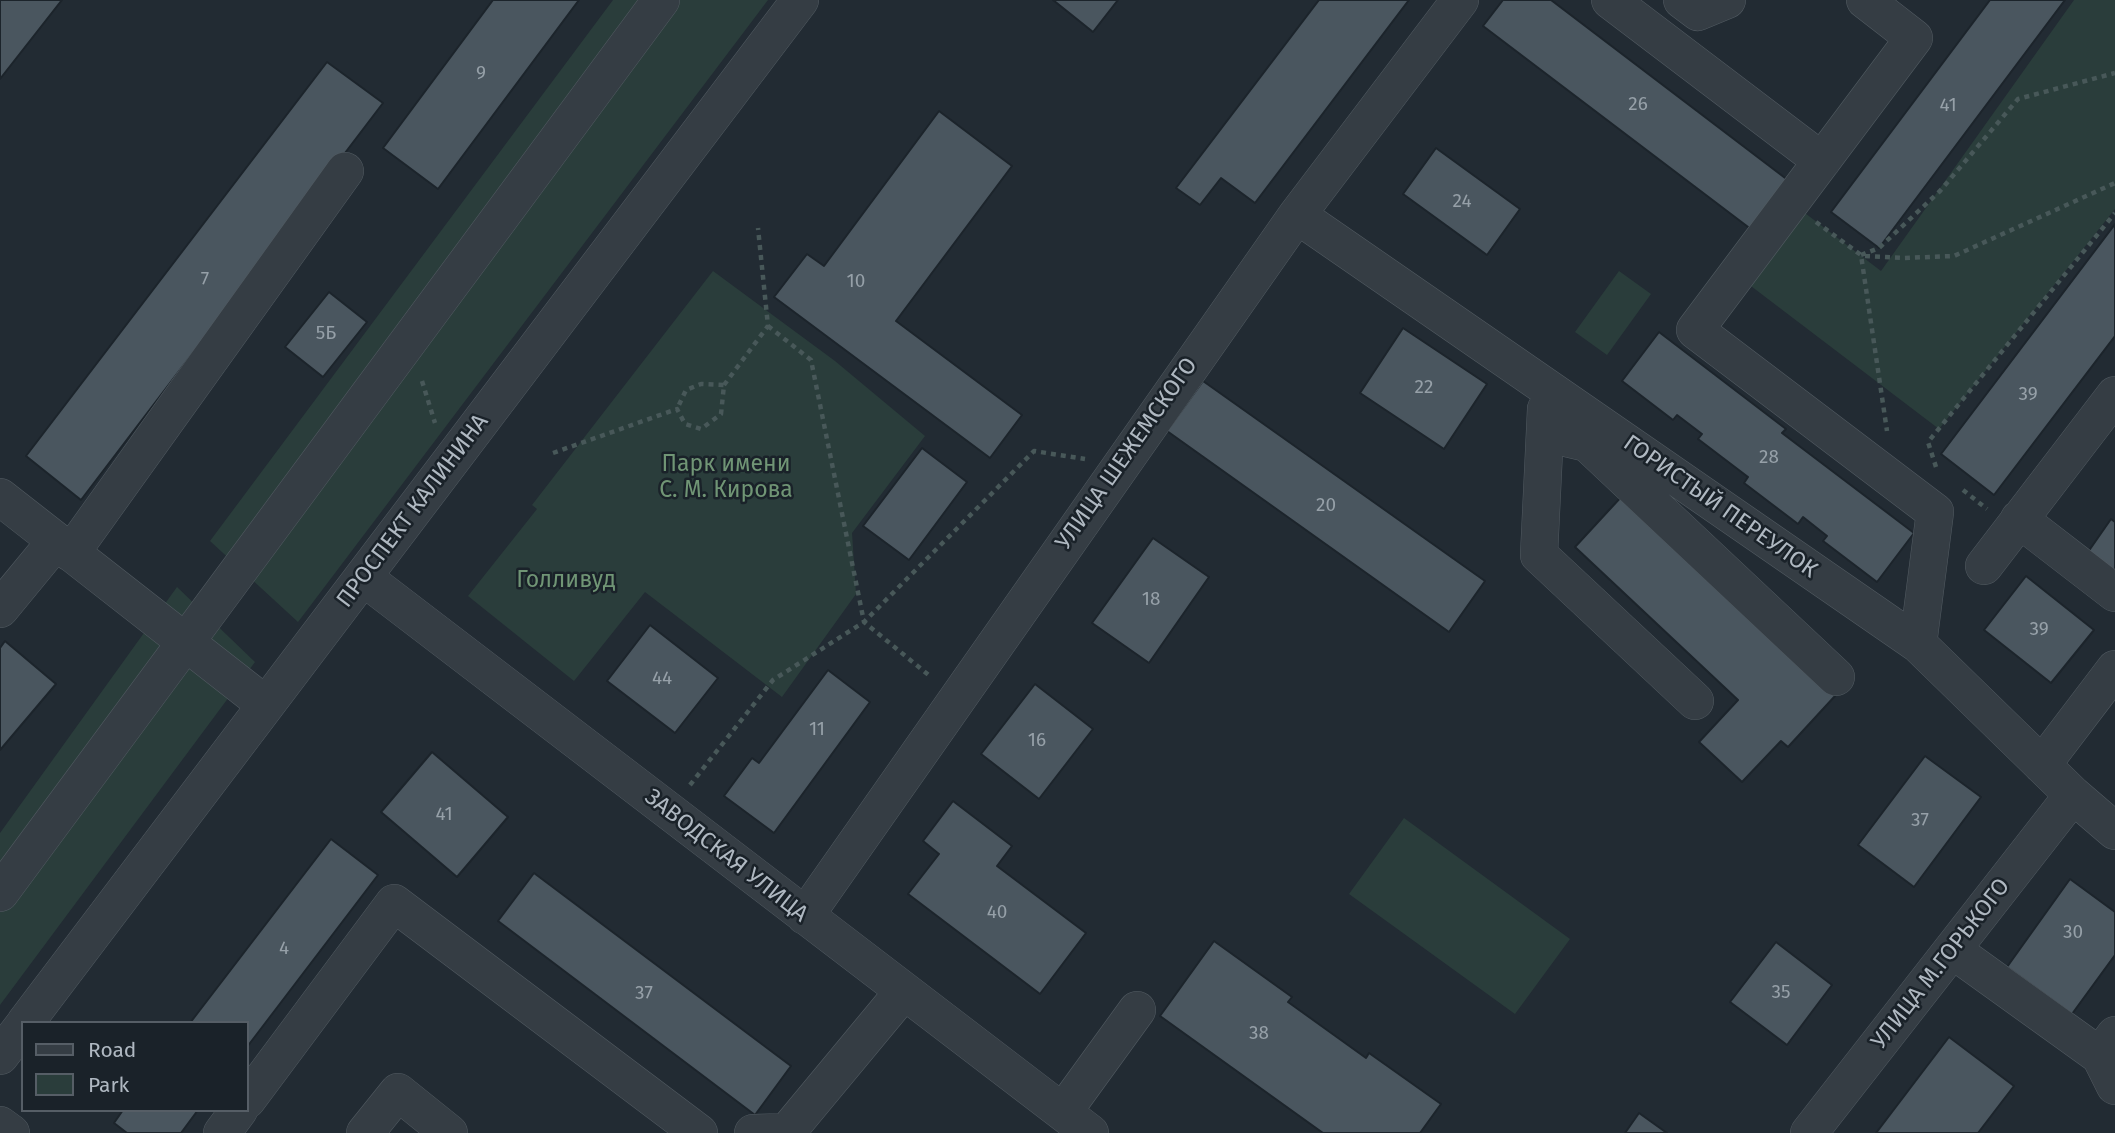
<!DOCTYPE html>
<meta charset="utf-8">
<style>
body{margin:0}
#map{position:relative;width:2115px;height:1133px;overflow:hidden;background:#222b33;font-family:"Fira Sans",sans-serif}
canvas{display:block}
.legend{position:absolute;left:21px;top:1021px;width:228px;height:91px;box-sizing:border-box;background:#1a2229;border:2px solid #565e66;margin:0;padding:9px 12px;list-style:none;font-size:21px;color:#afb8c1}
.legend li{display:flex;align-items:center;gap:14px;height:35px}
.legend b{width:35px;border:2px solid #565e66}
</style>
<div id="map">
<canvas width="2115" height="1133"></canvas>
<ul class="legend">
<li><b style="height:9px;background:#353d44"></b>Road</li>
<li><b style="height:19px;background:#2a3d3b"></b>Park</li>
</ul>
</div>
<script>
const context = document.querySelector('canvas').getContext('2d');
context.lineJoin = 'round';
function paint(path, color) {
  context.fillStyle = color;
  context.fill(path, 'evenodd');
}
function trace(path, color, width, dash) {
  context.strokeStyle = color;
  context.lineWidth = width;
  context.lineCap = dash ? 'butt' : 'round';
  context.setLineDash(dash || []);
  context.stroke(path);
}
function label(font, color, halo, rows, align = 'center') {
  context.font = font + ' "Fira Sans",sans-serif';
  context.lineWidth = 5;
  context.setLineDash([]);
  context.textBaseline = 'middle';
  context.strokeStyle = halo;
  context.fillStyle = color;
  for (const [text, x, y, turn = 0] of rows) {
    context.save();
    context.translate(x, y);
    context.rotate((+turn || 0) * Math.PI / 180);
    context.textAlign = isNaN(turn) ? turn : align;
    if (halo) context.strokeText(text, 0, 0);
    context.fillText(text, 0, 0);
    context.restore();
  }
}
paint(new Path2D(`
 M613,0H768L298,622L210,541Z
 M2074,0H2115V209L1939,429L1743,280L1797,207L1881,271Z
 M713,271L835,361L925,436L852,533L856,594L782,697L645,592L574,681L468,596L537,509L532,505Z
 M1619,271L1651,294L1607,355L1575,332Z
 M177,587L255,662L0,1005V833Z
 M1404,818L1570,939L1515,1014L1349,894Z`), '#2a3d3b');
const building = new Path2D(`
 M0,0H62L0,79Z
 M493,0H579L438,189L383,148Z
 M1053,0H1118L1093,32Z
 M1319,0H1409L1255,203L1221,178L1200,205L1176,188Z
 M1503,0H1551L1793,184L1756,233L1483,26Z
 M1990,0H2065L1879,248L1831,212Z
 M327,62L383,103L81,500L26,456Z
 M939,111L1012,166L896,321L1022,415L990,458L774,297L807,254L824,266Z
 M1436,148L1520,209L1487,255L1403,194Z
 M2115,224V336L1994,495L1941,454Z
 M329,292L367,322L323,377L285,347Z
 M1403,328L1487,384L1444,449L1360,393Z
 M1659,332L1786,429L1782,433L1914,533L1877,582L1823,541L1827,536L1803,517L1798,524L1744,483L1748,477L1698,439L1702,434L1677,415L1673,420L1622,381Z
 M1203,381L1485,581L1449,632L1167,431Z
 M922,448L967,482L909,560L863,526Z
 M1622,496L1835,696L1788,747L1781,741L1742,782L1699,742L1738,700L1575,547Z
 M2111,519L2115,522V571L2088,552Z
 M1153,538L1209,577L1149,663L1092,623Z
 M2026,576L2094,630L2051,683L1984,630Z
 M650,625L718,678L675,733L607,681Z
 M5,641L56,684L0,750V648Z
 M828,670L870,702L774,833L724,796L752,758L759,763Z
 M1035,684L1093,729L1039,799L981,754Z
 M432,752L508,817L457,877L381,812Z
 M1925,756L1981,797L1914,887L1858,845Z
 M953,801L1012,846L997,866L1086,933L1040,994L908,894L939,854L923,841Z
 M331,839L378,875L247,1047V1023H190Z
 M534,873L791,1066L755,1115L498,921Z
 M2070,879L2115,912V955L2072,1014L2007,967Z
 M1214,941L1292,997L1288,1002L1366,1058L1369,1053L1441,1104L1420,1133H1323L1160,1016Z
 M1776,942L1832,985L1787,1045L1730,1002Z
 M1949,1037L2014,1086L1978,1133H1876Z
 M123,1110H198L181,1133H127L114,1123Z
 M1639,1113L1667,1133H1625Z`);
paint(building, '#4a565f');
trace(building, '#1c242b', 2);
const minor = new Path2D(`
 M1610,0L1822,161
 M1682,0L1698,12L1727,0
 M1865,0L1914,38L1695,330L1935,512L1918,644
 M1297,215L1918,644L2073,795L2115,831
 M1546,409L1539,555L1695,701
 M1545,433L1587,443L1836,677
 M0,497L266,705
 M2019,519L2115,593
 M71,553L345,171
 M1984,566L2115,395
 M363,577L1090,1133
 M0,609L56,541
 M2042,765L2115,669
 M0,893L661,0
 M805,916L1297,215L1460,0
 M1954,951L2100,1056L2115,1035
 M25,1023L800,0
 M0,1056L23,1026
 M2100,1056L2115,1086
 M247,1100L394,903L699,1133
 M1063,1112L1137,1010
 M0,1125L11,1133
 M222,1133L239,1110
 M365,1133L398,1092L449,1133
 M753,1133L787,1132L904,991
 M1809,1133L2073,795`);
trace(minor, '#525b62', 38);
trace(new Path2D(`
 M1816,222L1861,255L1887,431
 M1861,255L1879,248L1940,191L2018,99L2115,73
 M1865,256L1904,258L1954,256L2115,183
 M768,326L811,360L864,622L931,677
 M422,381L435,423
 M724,385L768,326L758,228
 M553,453L677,409L685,424L701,429L721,414L724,385L701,384L686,390L677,409
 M1936,467L1928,442L2115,213
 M1963,490L1987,509
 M690,785L773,680L864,622L1034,451L1085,459`), '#485859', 4.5, [5, 5]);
trace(minor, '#353d44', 37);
label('19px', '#96a0a8', null, [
 ["9",481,74],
 ["26",1638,105],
 ["41",1948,106],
 ["24",1462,202],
 ["7",205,280],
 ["10",856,282],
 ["5Б",326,334],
 ["22",1424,388],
 ["39",2028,395],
 ["28",1769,458],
 ["20",1326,506],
 ["18",1151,600],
 ["39",2039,630],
 ["44",662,679],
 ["11",817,730],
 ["16",1037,741],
 ["41",444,815],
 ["37",1920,821],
 ["40",997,913],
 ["30",2073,933],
 ["4",284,949],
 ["35",1781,993],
 ["37",644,994],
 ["38",1259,1034]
]);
label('23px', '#afb8c1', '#1a2229', [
 ["УЛИЦА ШЕЖЕМСКОГО",1127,454,-55],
 ["ГОРИСТЫЙ ПЕРЕУЛОК",1720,507,35],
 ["ПРОСПЕКТ КАЛИНИНА",413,511,-53],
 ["ЗАВОДСКАЯ УЛИЦА",726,856,38],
 ["УЛИЦА М.ГОРЬКОГО",1941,964,-52]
]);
label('23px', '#709575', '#1a2229', [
 ["Парк имени",726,465],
 ["С. М. Кирова",726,491],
 ["Голливуд",566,581]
]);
</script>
